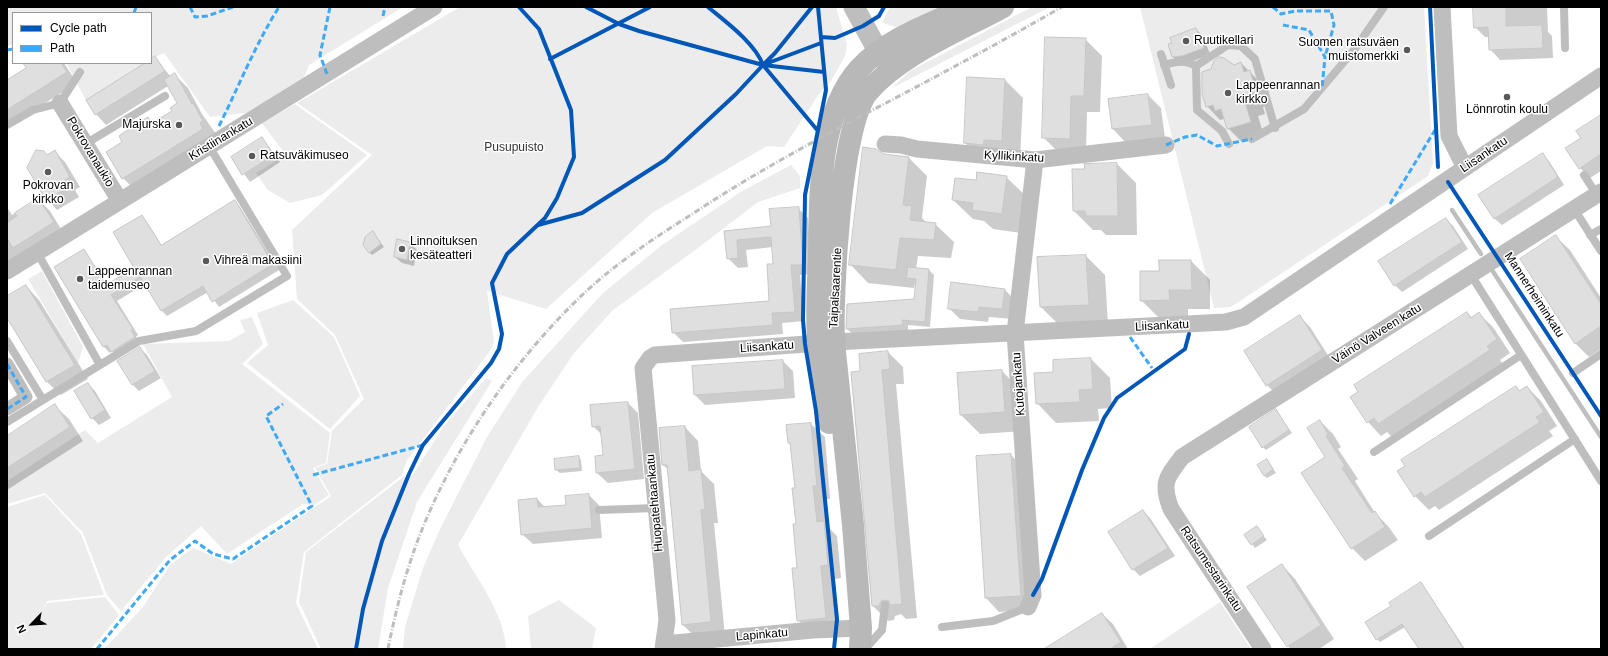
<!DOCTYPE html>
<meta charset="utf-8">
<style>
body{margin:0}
#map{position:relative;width:1608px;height:656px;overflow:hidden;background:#fff;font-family:Arial,sans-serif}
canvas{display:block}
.frame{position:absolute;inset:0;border:8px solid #000;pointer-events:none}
.legend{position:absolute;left:12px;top:12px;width:140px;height:52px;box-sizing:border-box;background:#fff;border:1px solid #999;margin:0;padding:5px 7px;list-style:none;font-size:12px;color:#000}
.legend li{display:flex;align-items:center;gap:8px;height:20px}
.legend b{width:20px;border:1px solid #999}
.north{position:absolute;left:12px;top:604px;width:40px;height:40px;-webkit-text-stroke:3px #fff;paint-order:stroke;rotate:245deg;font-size:11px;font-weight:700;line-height:16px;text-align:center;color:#000}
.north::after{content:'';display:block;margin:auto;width:14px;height:18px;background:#000;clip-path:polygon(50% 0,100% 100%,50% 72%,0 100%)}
</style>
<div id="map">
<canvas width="1608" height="656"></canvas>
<div class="frame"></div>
<ul class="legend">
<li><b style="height:5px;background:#0057b8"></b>Cycle path</li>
<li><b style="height:5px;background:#3fa9f5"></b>Path</li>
</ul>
<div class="north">N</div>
</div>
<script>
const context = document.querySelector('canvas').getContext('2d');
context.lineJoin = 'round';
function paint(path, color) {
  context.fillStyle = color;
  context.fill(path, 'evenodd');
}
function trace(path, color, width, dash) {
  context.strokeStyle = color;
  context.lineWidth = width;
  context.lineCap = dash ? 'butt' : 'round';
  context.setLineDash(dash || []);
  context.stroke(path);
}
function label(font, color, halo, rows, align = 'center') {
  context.font = font + ' Arial,sans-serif';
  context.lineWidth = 3;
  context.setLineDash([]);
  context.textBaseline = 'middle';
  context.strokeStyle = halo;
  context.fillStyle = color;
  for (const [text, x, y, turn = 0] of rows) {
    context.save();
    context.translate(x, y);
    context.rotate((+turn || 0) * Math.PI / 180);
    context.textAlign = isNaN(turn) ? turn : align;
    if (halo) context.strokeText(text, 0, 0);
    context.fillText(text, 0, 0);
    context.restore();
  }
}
paint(new Path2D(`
 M7,7H403L309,65L301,85L253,112L210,117L164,53L151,59V13H13V45L7,46Z
 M460,7H836L847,45L845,56L831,81L819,94L784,147L767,146L652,213L546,309L487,291L494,342L490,351L407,460L402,475L304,552L296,603L318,649H104L143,607L170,565L193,548L231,564L331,496L315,468L327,464L332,431L364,399L335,335L297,299L292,230L372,155L297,103Z
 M890,7H953C931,17 905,36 882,22Z
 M1032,7H1050L892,88L910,71Z
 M1140,7H1424L1433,163L1428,176L1231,307L1214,308Z
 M66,63H145L86,100Z
 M295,104L367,155L322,195L290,203L268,190L256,173L286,155L262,123Z
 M791,165L800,176V188L758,202L698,248L613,310L574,353L538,407L458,545C475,576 505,614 506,649H403L405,627L423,568L441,527L487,437L523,381L603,293L662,245L742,191Z
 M42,271L83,347L78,363L28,279Z
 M293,300L334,337L360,396L330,429L247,363L268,345L257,313Z
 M252,317L263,344L242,364L330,433L326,463L313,468L329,495L314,505L303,504L227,554L201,526L166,557L121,611L107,595L83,533L45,493L7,504V481L85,430L98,443L172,397L143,344L229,341L245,332L240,320Z
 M486,378L492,381L417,502L388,588L378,649H321L299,602L306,552L403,477L412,476L444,426Z
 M45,495L81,534L104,595L47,601L42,611L47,603L105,597L119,615L91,649H7V507Z
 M559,600L596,628L592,649H531L528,616Z
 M1220,602L1251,649H1150Z`), '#ececec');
paint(new Path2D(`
 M1474,7H1547L1548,32L1552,36L1553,58L1500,60L1490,49V37H1485L1475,27Z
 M1196,29L1203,36L1210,54L1189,63L1180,64L1173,57Z
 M1085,39L1102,56L1100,112H1087L1086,154H1060L1043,137Z
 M155,58L171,77L175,75L188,88L202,114L216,134L136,191L123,178V142L148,118L153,124L173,112L178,104L168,86L106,125L96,114L87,100L147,63H151V60Z
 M24,63H64L77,83L7,127V81L27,68Z
 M1241,63L1263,85L1269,105L1263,107L1265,114L1258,116L1264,136L1242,142L1228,128L1224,119L1220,120L1207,106L1233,66Z
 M1005,80L1023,98L1020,158L983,161L965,143Z
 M1148,95L1161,108L1165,138L1126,143L1113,129L1109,99Z
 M1601,116V171L1590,178L1580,168L1582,138Z
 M262,138L280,162L250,182L232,158Z
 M44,152L48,156L55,152L65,162L80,187L75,190L79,197L57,210L47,199Z
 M884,155L909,158L927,176L922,218L927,223L935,224L954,242L951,258L918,256L916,269L929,270L934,275L930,327L908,325V330L853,334L847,329L848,304L915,300L917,284L915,283L914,288L868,283L850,264Z
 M1542,155L1549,161L1564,185L1502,225L1495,219L1480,196Z
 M1117,164L1136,183L1137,235H1106L1101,230H1093L1074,211L1086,170Z
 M1006,177L1026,196L1021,233L993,229L984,221L973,219L953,200L977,181Z
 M38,199L50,211L64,234L7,270V207L12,215Z
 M234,201L240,207L279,270L219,307L208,292L167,316L161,310L145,284L117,301L138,335L136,337L140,343L118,357L112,351L110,353L104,347L83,251L89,257L107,285L135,268L141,216L147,222L162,246Z
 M798,208L808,218L812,274L800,275L804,321L782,323L783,334L683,342L673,332L770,302L774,265L773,247L746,250L748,267L738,268L728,258L725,232L772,227Z
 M1446,219L1453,226L1468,249L1402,292L1395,285Z
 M376,236L384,247L372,255L369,252Z
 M1556,237L1570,250L1601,298V349L1589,357L1575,343Z
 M398,240L410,243L417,250L414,266L402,263L395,257Z
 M1086,256L1105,275L1108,324L1060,326L1041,307Z
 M1191,261L1210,280V309H1188V319L1161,320L1141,300L1160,272Z
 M26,286L39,300L88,379L61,395L47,382L7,316V298Z
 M1005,290L1015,300L1013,319L989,317L988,322L960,319L949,308Z
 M1467,313L1472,318L1479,314L1493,327L1510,353L1500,360L1503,364L1392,437L1387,432L1381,436L1368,422L1359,393Z
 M1300,317L1310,327L1331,360L1277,395L1267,385Z
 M140,348L147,355L161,378L139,391L132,384Z
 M888,352L903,367L904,384H896L917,618L906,619L901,614L895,616L894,620L888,621L873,606L861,372Z
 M1091,359L1110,378L1112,408L1098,409L1099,421L1056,423L1037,403L1054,373Z
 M783,361L793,371L795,398L705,405L695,395Z
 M1002,371L1021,390L1024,431L980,434L961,415Z
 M88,384L95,391L111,418L99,425L92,418L76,392Z
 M1516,387L1520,392L1527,387L1541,401L1557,426L1549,431L1553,436L1439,510L1435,506L1429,510L1415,496L1399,471Z
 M628,403L638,413L644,479L608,483L597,473L604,456L602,435L593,426Z
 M55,406L69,419L83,441L7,490V437Z
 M1276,411L1292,433L1266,450L1263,447Z
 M1320,421L1333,434L1341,447L1338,449L1358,479L1355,481L1375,513L1388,526L1398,540L1365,561L1352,548L1302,473L1326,457Z
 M811,424L825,437L830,499H826L829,528L837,536L841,578L835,579L839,631L812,634L798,620L796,489L791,445L789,443Z
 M685,427L698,441L701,471L714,484L718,523H714L725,636L696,638L682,624L669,470L663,465Z
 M1011,455L1024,468L1034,609L999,612L986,598L977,457Z
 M578,457L581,460L582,471L560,473L556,470L555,460Z
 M1270,464L1276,473L1267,478L1264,475Z
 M589,495L599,505L602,538L533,544L522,534L537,499L546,508L567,506Z
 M1143,511L1150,518L1175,556L1140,576L1133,569Z
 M1257,528L1267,540L1255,548L1246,536Z
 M1282,565L1295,579L1334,639L1319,649H1290L1248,587Z
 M1421,583L1424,587L1465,649H1420L1405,627L1380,642L1377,639L1392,606Z
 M1102,614L1113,624L1128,649H1046Z`), '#0003');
trace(new Path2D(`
 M1452,210L1481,254
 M1492,270L1601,437`), '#bfbfbf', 4.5);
const building = new Path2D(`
 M1473,7H1506V26L1542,25L1543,48L1489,50L1488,27L1474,28Z
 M1196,28L1204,48L1182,56L1172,57L1168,44L1172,43L1170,38Z
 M1045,37L1086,38L1084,96H1071L1070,139L1042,138Z
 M155,56L165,71L95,115L86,100L145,63H151V59Z
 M1219,57L1224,58L1234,65L1241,62L1244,72L1250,70L1256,92L1250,94L1252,100L1245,102L1251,122L1227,129L1221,109L1215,111L1213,105L1206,107L1202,94V72L1211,69L1214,61Z
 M23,63H61L67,72L7,110V80L26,68Z
 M175,73L192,104L193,103L203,121L200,123L203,129L122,179L106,152L122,142L119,136L136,124L148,117L152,123L172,111L170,108L177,103L164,80Z
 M967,77L1005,79L1002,141L984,140L983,145L964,143Z
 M1148,94L1152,125L1112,129L1108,99Z
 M1601,115V154L1579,169L1565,148L1581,138L1576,131Z
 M262,137L274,155L242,175L231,157Z
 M863,147L876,149L884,154L909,157L903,205L912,206L910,220L936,223L934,240L900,238L896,270L849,265Z
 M36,150L44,151L47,155L55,150L70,177L65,180L69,187L46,200L27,168Z
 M1543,153L1558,177L1494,219L1478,195Z
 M1117,163L1118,216H1086L1085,211H1073L1072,169H1085L1084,164Z
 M977,172L1007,176L1002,214L972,210L973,203L952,200L955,178L976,180Z
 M38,198L54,222L13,248L7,238V223L17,216L15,213Z
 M235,200L273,264L212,302L203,286L161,311L140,277L111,295L133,329L131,330L135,337L111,352L107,345L103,347L54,267L84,249L106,285L134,268L113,232L142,215L161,245Z
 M799,207L803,265H791L795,312L772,313L773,325L672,333L670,309L769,301L767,264H773L771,237L737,240L738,258L727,259L724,231L771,226L769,209Z
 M1446,218L1462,242L1394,286L1378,261Z
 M373,231L381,244L369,253L363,245L365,237Z
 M1556,235L1601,304V326L1575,344L1520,259Z
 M397,239L410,242L407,260L394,257Z
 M1086,255L1089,305L1040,307L1037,257Z
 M1159,260H1191L1192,290H1169L1170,300L1140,301V271H1159Z
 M908,267L929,269L925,322L902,320L903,325L846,329L847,304L914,299L916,279L907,278Z
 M951,282L1005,289L1002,309L979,307L978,312L948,309Z
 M26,285L75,365L46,382L7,318V296Z
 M1467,312L1471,318L1479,312L1497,339L1487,346L1490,350L1378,424L1374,418L1367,423L1350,397L1358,392L1354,385Z
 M1300,315L1322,350L1266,386L1244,351Z
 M140,347L155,371L132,385L117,361Z
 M888,351L890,369L882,370L902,604L890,605L889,601L885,600L881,601L879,606H872L851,372L860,371L859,354Z
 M1091,358L1093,389L1079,390L1080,402L1036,404L1034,373L1053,372V360Z
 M783,360L785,389L694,395L692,366Z
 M1002,370L1005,412L960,415L957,373Z
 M88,383L105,410L91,419L74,391Z
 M1516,386L1519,391L1527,386L1544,412L1536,417L1540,422L1425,497L1421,492L1414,497L1397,471L1405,466L1401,460Z
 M628,402L635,469L596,473L595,456L603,455L600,426L592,427L590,405Z
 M55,404L70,427L7,468V436Z
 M1276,409L1289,430L1262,448L1249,427Z
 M1320,420L1328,434L1326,436L1345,466L1342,468L1372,513L1375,511L1385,527L1351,549L1301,473L1325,457L1307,428Z
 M811,423L817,486H813L817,522L824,521L828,565L821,566L826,618L797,621L792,568H797L793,524H796L792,488H795L790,443H788L786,425Z
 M685,426L689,471L701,469L705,509L701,510L711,622L682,625L667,465H662L659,428Z
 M1011,454L1021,596L985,598L976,456Z
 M579,456L580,468L555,470L554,459Z
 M1267,459L1273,469L1264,476L1257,465Z
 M589,494L592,528L521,535L518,500L537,498L538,507L566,505L565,496Z
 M1143,510L1168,548L1132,570L1108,532Z
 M1257,526L1264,536L1251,545L1244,535Z
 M1282,564L1321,625L1287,647L1247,587Z
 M1421,582L1464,649H1419L1402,624L1376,640L1365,622L1391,606L1389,603Z
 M1102,613L1121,642L1110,649H1044Z`);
paint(building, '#dfdfdf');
trace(building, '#c7c7c7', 1);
trace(new Path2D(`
 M1564,7L1565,48
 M1161,54L1171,85
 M1164,65C1176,62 1184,59 1196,66
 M7,125L33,110L60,103L80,72
 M1252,139L1304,109L1354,50L1384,7
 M85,144L165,96
 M1229,144L1222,131L1197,110L1196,66L1228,45L1241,46L1255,59L1275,128
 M1584,175L1597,195
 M1574,209L1601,251
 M1590,235L1601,229
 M37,252L100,365
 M1471,275L1601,481
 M7,341L43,400
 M1573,373L1601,354
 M7,422L139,341L196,331L287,276L209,146
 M1374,452L1521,355
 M599,510L656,508
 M1429,536L1575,439
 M942,627L993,621L1028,607
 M865,649L882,630L885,605`), '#bebebe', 8);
trace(new Path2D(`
 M7,364L26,397L7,409`), '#bebebe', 13);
trace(new Path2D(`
 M1442,7L1449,136L1465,168
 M60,103L120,201
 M885,144L901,145L917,149L1035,160L1166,145
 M7,271L434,7
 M1028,607L1033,595L1015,333L1035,160
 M664,644L813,630L861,628
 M663,649L667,620L643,368L650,358L655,355L834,342L1226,322L1244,317L1601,76
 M1263,649L1171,509C1161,483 1166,478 1182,457L1601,192`), '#bebebe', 17);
trace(new Path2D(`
 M854,7L878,51L889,66`), '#bebebe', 21);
trace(new Path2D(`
 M829,423C826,396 820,369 818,342C816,313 818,283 819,254C820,196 818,114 860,68C888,38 930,24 967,7
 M860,649L861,628L853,525L834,342C832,295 840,125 868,92C899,55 961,30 1003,7`), '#b8b8b8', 22);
trace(new Path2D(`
 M388,649C396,609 406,570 421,532C455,447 510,366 575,302C612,265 656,237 700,209C787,152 881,107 972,57C1002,41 1032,24 1062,7`), '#bebebe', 3, [6, 2, 1, 2]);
trace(new Path2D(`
 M190,7L195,17L207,16L233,7
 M1273,7L1281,14L1295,11H1331L1334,25L1325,57
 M134,13L136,7
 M383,16L385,7
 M1283,25L1309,30L1325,57L1322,88
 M7,50L13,49
 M327,74L320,55L330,7
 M219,126C239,86 255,45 279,7
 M1166,145L1185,137L1197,135L1217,146L1252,139
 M1390,204L1435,130
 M1130,337L1152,368
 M7,364L26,397L7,409
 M313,475L423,445
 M97,649L170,560L195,541L213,554L233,559L312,506L266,416L283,404`), '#3fa9f5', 3, [6, 3]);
trace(new Path2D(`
 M586,7L619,24L639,31L763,65L818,131
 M708,7C726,22 755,43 763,65
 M818,7L826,90L805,195L803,320L805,344L816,411L837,619L834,649
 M1430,7L1438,167
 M821,37L835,38L863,26L879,16L884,7
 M550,59L650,7
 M768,63L821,43
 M763,65L775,53L812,7
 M1448,182L1601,416
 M538,225L582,213L665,160L736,94L763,65L824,72
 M1033,595L1042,579L1082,470L1104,418L1117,398L1185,349L1189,334
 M356,649L363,609L382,541L409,474L423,445L491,363L499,349L502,334L492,283L507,254L545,218L557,198L574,157L571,110L539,29L519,7`), '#0057b8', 4);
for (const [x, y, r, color] of [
 [1186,41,4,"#595959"],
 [1407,50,4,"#595959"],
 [1228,93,4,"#595959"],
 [1507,97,4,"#595959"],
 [179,125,4,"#595959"],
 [252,156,4,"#595959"],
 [48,172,4,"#595959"],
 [402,249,4,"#595959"],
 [206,261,4,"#595959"],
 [80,279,4,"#595959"]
]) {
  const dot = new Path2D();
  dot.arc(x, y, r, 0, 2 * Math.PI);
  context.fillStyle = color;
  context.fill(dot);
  trace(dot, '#fff', 1.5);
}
label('12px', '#000', '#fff', [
 ["Ruutikellari",1194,41],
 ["Suomen ratsuväen",1399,43,"right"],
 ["muistomerkki",1399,57,"right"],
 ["Lappeenrannan",1236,86],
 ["kirkko",1236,100],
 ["Lönnrotin koulu",1507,110,"center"],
 ["Majurska",171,125,"right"],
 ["Ratsuväkimuseo",260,156],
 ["Pokrovan",48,186,"center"],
 ["kirkko",48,200,"center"],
 ["Linnoituksen",410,242],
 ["kesäteatteri",410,256],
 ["Vihreä makasiini",214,261],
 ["Lappeenrannan",88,272],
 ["taidemuseo",88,286]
], 'left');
label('12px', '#000', '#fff', [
 ["Kristiinankatu",221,139,-31],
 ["Pokrovanaukio",90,152,59],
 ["Liisankatu",1484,155,-34],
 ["Kyllikinkatu",1014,157,3],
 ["Taipalsaarentie",836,288,-87],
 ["Mannerheiminkatu",1534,295,57],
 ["Liisankatu",1162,326,-3],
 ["Väinö Valveen katu",1377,334,-32],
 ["Liisankatu",767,347,-4],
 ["Kutojankatu",1019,384,-94],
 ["Huopatehtaankatu",655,503,-95],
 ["Ratsumestarinkatu",1211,569,56],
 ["Lapinkatu",762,635,-5]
]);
label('12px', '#333', '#fff', [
 ["Pusupuisto",514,148]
]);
</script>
